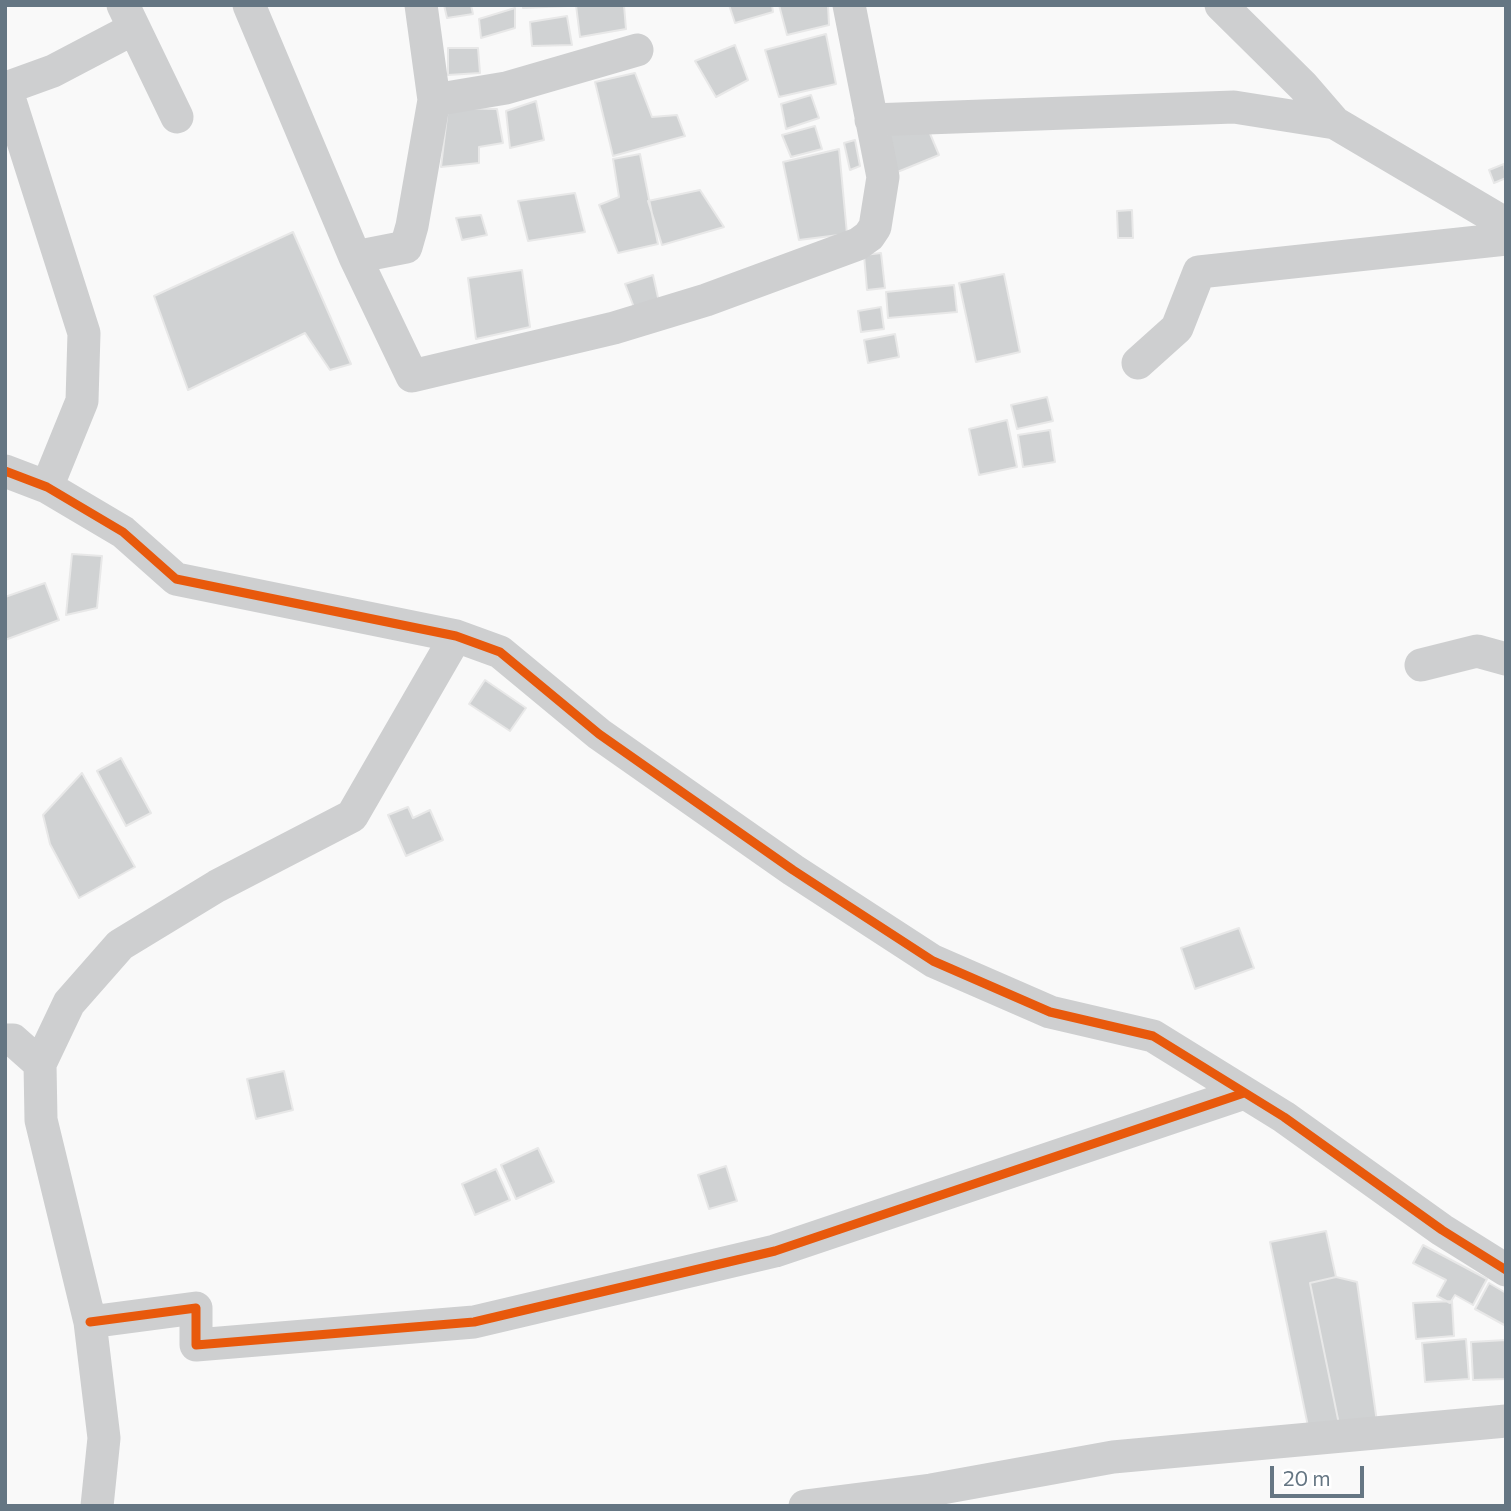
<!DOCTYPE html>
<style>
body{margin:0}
#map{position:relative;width:1511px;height:1511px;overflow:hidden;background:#f9f9f9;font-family:Commissioner,sans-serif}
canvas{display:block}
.frame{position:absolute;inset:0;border:7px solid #657683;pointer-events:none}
.scale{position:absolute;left:1270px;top:1466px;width:94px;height:32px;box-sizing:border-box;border:4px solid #657683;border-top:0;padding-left:9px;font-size:21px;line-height:24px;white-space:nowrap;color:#657683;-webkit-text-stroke:5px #fff;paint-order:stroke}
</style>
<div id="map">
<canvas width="1511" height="1511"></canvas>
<div class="frame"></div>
<div class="scale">20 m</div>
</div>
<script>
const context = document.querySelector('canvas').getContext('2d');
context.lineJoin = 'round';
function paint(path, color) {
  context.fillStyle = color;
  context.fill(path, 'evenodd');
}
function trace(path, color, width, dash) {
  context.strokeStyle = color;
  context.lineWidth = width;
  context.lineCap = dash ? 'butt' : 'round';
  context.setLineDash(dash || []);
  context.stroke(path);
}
const building = new Path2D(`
 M444,5H471L473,14L447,18Z
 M523,5H568V6L523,8Z
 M576,5H624L626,29L580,37Z
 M729,5H772L773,12L735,23Z
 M779,5H828L829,25L787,35Z
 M515,8V28L481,38L479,19Z
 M567,16L572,45L532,46L530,22Z
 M826,34L836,84L779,97L765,50Z
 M735,45L748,80L716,97L695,61Z
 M448,48H478L480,73L448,75Z
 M635,73L652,117L677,115L685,136L613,156L595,82Z
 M811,95L819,118L786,129L781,104Z
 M536,101L544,140L510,148L506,111Z
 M448,108L497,109L503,143L479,147V163L441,167Z
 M926,124L939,155L895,173L884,135Z
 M815,126L822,149L791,157L782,135Z
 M855,140L860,166L850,170L844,143Z
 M839,149L847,234L799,240L783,162Z
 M640,154L658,244L618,253L599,205L619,197L613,159Z
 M1504,164L1506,178L1494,183L1489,170Z
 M700,190L724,227L662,245L648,201Z
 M575,193L585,232L528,241L518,201Z
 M1132,210L1133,238H1118L1117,211Z
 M481,215L487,235L462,240L456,218Z
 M293,232L351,364L330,370L305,333L188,390L154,296Z
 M881,253L885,288L867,290L864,255Z
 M522,270L530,327L476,339L468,278Z
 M1004,274L1020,352L976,362L959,283Z
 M653,275L659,302L635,310L625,284Z
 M954,285L957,312L888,318L886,292Z
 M881,307L884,329L861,332L858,311Z
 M895,334L899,357L868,363L864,340Z
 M1047,397L1053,421L1017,429L1011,405Z
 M1007,420L1017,467L979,475L969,429Z
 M1050,430L1055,462L1023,467L1018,435Z
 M72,554L102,556L97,608L66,615Z
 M45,583L59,620L5,640V597Z
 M485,680L526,708L510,731L469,704Z
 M121,758L151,813L126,826L97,771Z
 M82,773L135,867L79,898L50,844L43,815Z
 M408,807L413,818L430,810L443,840L406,856L388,815Z
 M1239,928L1254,968L1195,989L1181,948Z
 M284,1071L293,1110L256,1119L247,1079Z
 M538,1148L554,1182L516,1199L501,1165Z
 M726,1166L737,1201L709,1209L698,1175Z
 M496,1169L510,1200L475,1215L462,1184Z
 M1326,1231L1336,1277L1310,1283L1340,1429L1310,1436L1270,1242Z
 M1423,1245L1487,1279L1473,1305L1455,1295L1450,1303L1437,1296L1446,1280L1413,1263Z
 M1336,1277L1357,1282L1377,1422L1340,1429L1310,1283Z
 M1489,1283L1506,1293V1326L1475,1309Z
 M1452,1301L1454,1336L1416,1339L1413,1303Z
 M1466,1339L1469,1379L1425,1382L1422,1343Z
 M1506,1340V1379L1473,1380L1471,1342Z`);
paint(building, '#d0d2d3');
trace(building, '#e8e8e8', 2);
trace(new Path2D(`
 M123,5L177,117
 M249,5L355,257L412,376L614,328L706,300L858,244L869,236L875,227L883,177L849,5
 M1221,5L1303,86L1335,123
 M434,100L506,88L637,50
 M871,120L1234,107L1335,123L1506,224
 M355,257L406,247L412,226L434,100L421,5
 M1138,363L1177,328L1199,272L1506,239
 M5,471L47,487L123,532L176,579L456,636L500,652L599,734L793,870L933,961L1050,1012L1153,1036L1284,1117L1442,1230L1506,1270
 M47,487L82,401L84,333L6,88L53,71L133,29
 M1421,665L1477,651L1506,659
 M5,1040H13L40,1064
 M90,1322L196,1308V1345L474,1322L775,1251L1244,1093
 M97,1506L104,1438L90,1322L41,1120L40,1064L69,1003L120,945L217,886L352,816L456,636
 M805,1506L931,1490L1113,1457L1506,1421`), '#cecfd0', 33);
trace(new Path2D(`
 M5,471L47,487L123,532L176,579L456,636L500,652L599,734L793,870L933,961L1050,1012L1153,1036L1284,1117L1442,1230L1506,1270
 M90,1322L196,1308V1345L474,1322L775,1251L1244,1093`), '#e8590c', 9);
</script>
